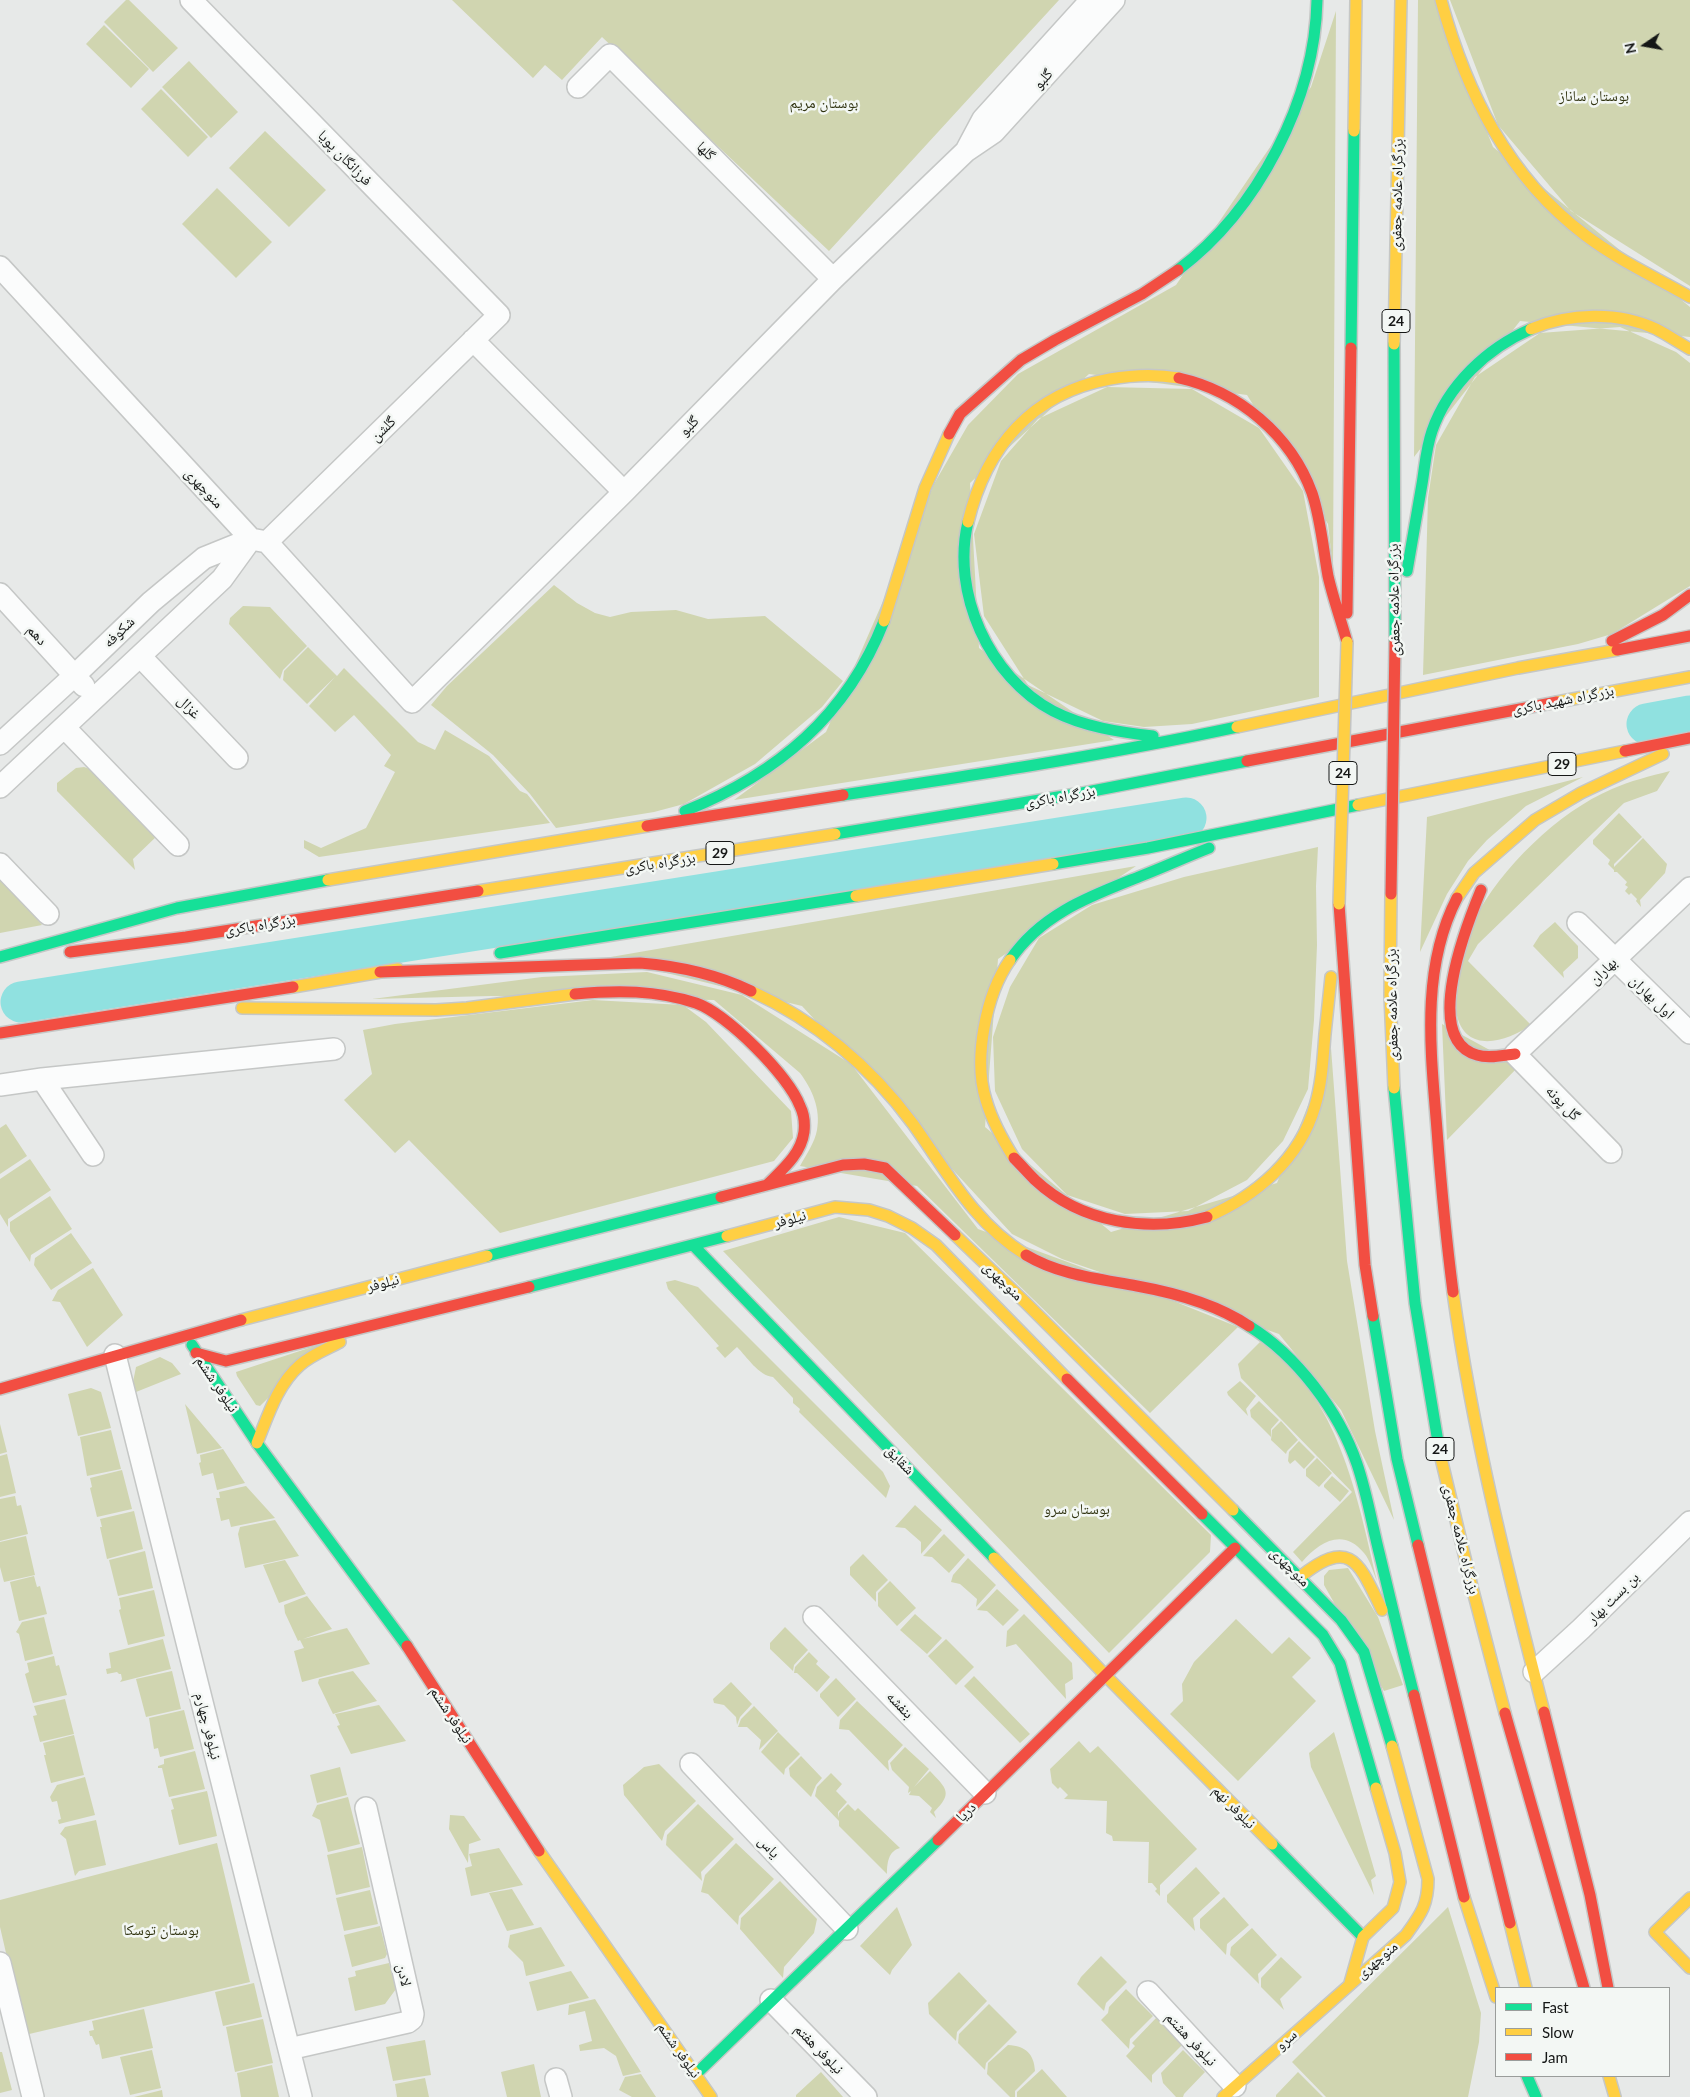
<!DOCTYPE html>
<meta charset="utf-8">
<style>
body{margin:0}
#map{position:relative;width:1690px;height:2097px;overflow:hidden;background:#e7e9e8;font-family:Lato,sans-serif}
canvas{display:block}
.legend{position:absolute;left:1495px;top:1987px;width:175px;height:90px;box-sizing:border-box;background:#f3f7f4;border:1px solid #9a9d9b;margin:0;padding:6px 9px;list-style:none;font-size:15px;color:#151716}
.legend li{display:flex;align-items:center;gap:10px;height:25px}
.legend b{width:25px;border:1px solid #9a9d9b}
.north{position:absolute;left:1620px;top:20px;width:50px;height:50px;-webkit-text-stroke:4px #f3f7f4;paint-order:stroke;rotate:258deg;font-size:14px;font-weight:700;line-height:20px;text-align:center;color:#151716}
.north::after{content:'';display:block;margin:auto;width:18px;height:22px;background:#151716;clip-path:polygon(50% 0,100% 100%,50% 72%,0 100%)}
</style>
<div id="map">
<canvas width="1690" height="2097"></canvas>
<ul class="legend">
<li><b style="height:6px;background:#16e098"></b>Fast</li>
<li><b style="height:6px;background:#ffcf43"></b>Slow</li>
<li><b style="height:6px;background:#f24e42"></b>Jam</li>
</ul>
<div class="north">N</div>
</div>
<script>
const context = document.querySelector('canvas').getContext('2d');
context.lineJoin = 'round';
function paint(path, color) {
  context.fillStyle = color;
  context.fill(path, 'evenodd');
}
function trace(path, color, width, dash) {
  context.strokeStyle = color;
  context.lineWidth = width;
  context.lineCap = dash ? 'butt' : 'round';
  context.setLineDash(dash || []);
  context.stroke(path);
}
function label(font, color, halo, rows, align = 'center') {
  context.font = font + ' Lato,"Noto Naskh Arabic",sans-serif';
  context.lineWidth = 5;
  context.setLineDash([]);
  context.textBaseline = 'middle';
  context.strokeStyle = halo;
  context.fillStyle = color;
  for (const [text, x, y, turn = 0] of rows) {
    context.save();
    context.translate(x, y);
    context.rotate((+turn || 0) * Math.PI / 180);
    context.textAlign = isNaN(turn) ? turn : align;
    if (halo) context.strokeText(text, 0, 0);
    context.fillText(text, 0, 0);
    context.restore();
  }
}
paint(new Path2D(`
 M126,0H129L178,48L153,72L104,22Z
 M452,0H1059L829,251L602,37L562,80L545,65L533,78Z
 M1418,0H1434L1493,147L1690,307V337L1520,321L1414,457Z
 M1450,0H1690V286L1571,211L1498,125Z
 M1336,11L1333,569L1328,524L1247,395L1089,374L970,483L979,648L1114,740L734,800L826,732L934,484L968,425L1018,374L1176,285L1311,87Z
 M104,25L149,69L131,88L86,44Z
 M189,61L238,112L211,138L162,87Z
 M161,89L208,137L188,157L141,109Z
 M265,131L326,190L289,227L229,168Z
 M217,188L272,242L236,278L182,224Z
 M1620,327L1676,352L1690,363V586L1612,634L1578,644L1423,675L1428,498L1436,445L1475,377L1540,333Z
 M1107,387L1192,389L1259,428L1303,491L1319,577V697L1192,724L1144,727L1103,721L1028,685L984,616L974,534L1001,461L1038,419Z
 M554,585L577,603L595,613L610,617L631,612L676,610L708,619L765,616L843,681L822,707L755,764L684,804L654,812L556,828L530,794L493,755L431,705L447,686Z
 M243,606L270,607L307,646L283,670L280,679L229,624L230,618Z
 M308,647L337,676L344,668L418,742L435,750L445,730L489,756L520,791L527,794L550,823L319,857L304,848V840L321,848L366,828L395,772L384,766L391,755L354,715L335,732L309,706L335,677L307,704L283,680L284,671Z
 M84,767L90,769L157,836L133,859L135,870L57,791V783L76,768Z
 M1670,771L1657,791L1624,803L1478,944L1468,961L1531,1025C1508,1041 1467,1055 1457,1016C1451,996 1460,969 1465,949C1468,940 1470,929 1474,920C1501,868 1558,812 1612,789C1630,781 1650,776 1670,771Z
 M1583,777L1526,806L1487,840L1468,861L1447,894L1420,952L1427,817Z
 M1619,813L1642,837L1614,864V867L1643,838L1667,864L1665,873L1640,900L1641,907L1636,901L1637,899L1631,893L1629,895L1625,891L1628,887L1625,885L1627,882L1617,872H1614V870L1608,864L1610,860L1593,844V840Z
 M1318,847L1316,886L1317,945L1314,1020L1308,1089L1283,1141L1247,1180L1188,1211L1125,1214L1067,1195L1022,1149L995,1091L993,1037L1010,987L1039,938L1092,905L1184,877Z
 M1136,866L998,959L985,1127L1111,1232L1277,1183L1331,1048L1347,1261L1375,1431L1394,1520L1341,1410L1279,1334L1062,1259L1012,1234L802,1006L605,958Z
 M0,874L42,925L0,933Z
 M1555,922L1578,946V958L1563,972L1564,978L1533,946L1540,935Z
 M647,972L742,995L851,1064L978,1229L1176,1302L1238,1327L1150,1413L917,1186L800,1166C806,1155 815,1142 817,1130C821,1109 812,1089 800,1073L714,1000L491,996L372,999L542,977Z
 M593,1000L683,1005L706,1022L791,1111L793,1138L774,1161L500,1233L409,1140L395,1153L344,1100L372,1074L363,1030L395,1024Z
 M1442,1024L1519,1066L1447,1140Z
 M6,1124L27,1156L0,1174V1128Z
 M30,1159L51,1190L8,1219V1227L0,1214V1179Z
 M50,1196L72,1229L31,1255L30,1262L10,1231V1222Z
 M839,1217L905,1233L1211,1535L1210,1552L1109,1653L723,1251Z
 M71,1233L92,1263L51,1290L34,1265L35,1258Z
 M93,1268L123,1315L87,1347L60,1302L52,1301L58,1290Z
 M675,1280L698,1287L883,1472L890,1486L886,1498L799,1412L800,1409L793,1403V1398L773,1377C759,1376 747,1357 737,1347L725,1358L716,1348L719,1346L668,1289L666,1282Z
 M1260,1342C1339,1394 1357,1496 1377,1581C1373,1572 1370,1560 1364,1553C1343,1527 1319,1542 1302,1562L1293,1552L1352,1492L1241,1378L1238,1364Z
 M324,1343L260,1406L256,1405L237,1376L236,1372Z
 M160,1357L172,1363L181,1374L136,1392L133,1382L136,1367Z
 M1240,1381L1256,1396L1246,1409L1248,1416L1228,1395L1227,1392Z
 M91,1388L101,1392L111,1428L78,1436L68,1394Z
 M1259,1401L1279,1420L1271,1429V1437L1251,1417L1250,1410Z
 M185,1404L222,1448L197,1454Z
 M1281,1421L1298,1440L1287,1451L1286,1454L1271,1440L1272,1430Z
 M0,1424L7,1452L0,1454Z
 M111,1430L121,1469L87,1476L80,1437Z
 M1299,1441L1315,1457L1304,1469L1295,1460L1290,1464L1288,1461L1289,1452Z
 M223,1449L245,1483L217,1490L213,1473L202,1476L199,1463L201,1462L200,1455Z
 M7,1454L16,1493L0,1497V1456Z
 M1317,1458L1332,1473L1319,1487L1306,1476V1469Z
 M122,1470L132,1509L97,1517L90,1488L92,1487L90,1478Z
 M1332,1476L1349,1491L1340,1502L1324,1487V1485Z
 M246,1486L275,1518L231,1527L229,1519L221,1521L216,1498H220L219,1492Z
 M15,1496L17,1506L21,1505L28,1534L0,1541V1499Z
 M915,1505L942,1530L921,1554V1542L905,1528L895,1527Z
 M134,1511L143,1549L107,1559L100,1527H102L100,1519Z
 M275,1520L299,1556L245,1568L238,1534L240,1527Z
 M944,1534L965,1555L949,1573L932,1557L923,1556Z
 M26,1536L35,1575L4,1582L0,1567V1542Z
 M145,1551L153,1588L118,1596L109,1560Z
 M863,1554L888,1580L876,1592V1602L850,1575V1567Z
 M968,1558L996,1585L976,1607L977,1599L960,1584L951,1582L953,1575Z
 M285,1560L306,1594L279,1603L263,1565Z
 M1348,1568L1378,1617L1403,1685L1384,1691L1324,1585V1576L1329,1570Z
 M34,1576L37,1587L40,1586L47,1614L19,1621L10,1582Z
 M890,1581L916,1608L897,1626L878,1606V1593Z
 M997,1589L1019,1610L1003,1626L987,1611L977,1610Z
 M154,1590L165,1636L128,1645L119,1610L121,1609L119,1598Z
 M307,1596L332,1629L303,1639L347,1628L370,1664L302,1682L294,1651L304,1648L300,1640L298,1641L285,1613L284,1605Z
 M915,1614L942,1638L927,1654L900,1630Z
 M1024,1614L1072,1663L1073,1679L1065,1684L1066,1699L1016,1644L1006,1647L1007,1631Z
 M44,1617L53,1654L25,1661L19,1634L16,1632L22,1622Z
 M1236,1619L1272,1654L1289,1637L1311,1658L1292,1677L1316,1701L1238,1781L1170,1714L1183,1701L1182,1684L1194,1662Z
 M785,1627L808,1650L794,1665L793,1671L770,1649V1643Z
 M163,1639L171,1669L120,1682L122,1679L121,1674H119L117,1672L107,1674L106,1669L111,1668L109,1653Z
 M946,1639L974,1667L956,1685L928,1656Z
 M809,1652L818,1661L816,1664L830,1677L817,1692L797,1673H794L795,1667Z
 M54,1656L56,1666L59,1665L67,1695L33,1703L25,1674L29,1672L27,1663Z
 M172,1671L181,1709L146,1717L136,1679Z
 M353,1671L377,1701L333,1714L318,1683L319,1679Z
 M974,1676L1030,1734L1020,1743L964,1686Z
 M836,1678L856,1699L838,1717L820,1697V1694Z
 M731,1682L752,1704L740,1717L737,1725L736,1717L724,1705L714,1703L713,1699Z
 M65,1699L74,1734L40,1742L33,1716L37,1715L34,1706Z
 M857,1701L903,1745L888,1761L889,1771L849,1730L839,1729L840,1720Z
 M379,1705L406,1741L351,1754L337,1726L340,1725L335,1714Z
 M754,1706L778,1731L759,1750L761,1740L747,1727H738L741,1719Z
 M184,1710L194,1749L160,1757L158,1748L154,1749L149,1718Z
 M778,1732L800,1754L785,1769L784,1775L761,1752Z
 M1334,1732L1376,1876L1371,1880L1374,1895L1311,1767L1309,1753Z
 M74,1735L84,1775L51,1783L44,1755H46L43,1743Z
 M1079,1741L1090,1753L1098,1746L1197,1849L1160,1885V1896L1155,1891L1157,1889L1152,1883H1148L1149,1842L1113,1841L1112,1836L1106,1833L1107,1801L1064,1799L1068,1795L1060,1787L1058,1789L1052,1783L1050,1769Z
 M905,1747L929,1769L914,1787L930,1771C947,1789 953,1793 934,1812L936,1818L930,1812L932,1808L919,1796L909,1795L911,1791L908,1793L909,1787L892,1770L890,1763Z
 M195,1751L205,1789L169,1797L162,1768H158V1766L164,1764V1759Z
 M801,1756L822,1778L816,1785L811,1797L790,1776L789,1768Z
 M659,1764L696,1801L665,1831L662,1841L624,1795L623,1785L644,1767Z
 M340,1767L347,1795L317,1803L310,1775Z
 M831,1773L842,1784L836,1791L847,1802L838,1812V1818L839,1813L848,1804L855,1811L858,1808L900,1848C888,1851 887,1864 887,1874L839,1826V1821L815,1796L817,1787Z
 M85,1777L95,1815L59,1824L58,1820L61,1819L57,1801L52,1802L50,1797L57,1785Z
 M207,1791L217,1836L179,1845L171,1810L174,1809L171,1799Z
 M348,1797L360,1844L328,1852L320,1820L312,1816L317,1805Z
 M698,1804L734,1839L701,1872L702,1881L666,1845L667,1835Z
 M450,1815L464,1816L481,1840L469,1844L468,1863L449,1829Z
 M96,1820L106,1865L79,1871L75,1876L66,1839L60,1834L65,1827Z
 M217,1843L250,1982L25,2035L0,1927V1900Z
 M736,1843L774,1879L739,1916L738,1925L708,1894L701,1892L705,1875Z
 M362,1847L370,1887L336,1895L327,1855Z
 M499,1848L523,1885L471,1896L465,1868L472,1866L469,1854Z
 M1196,1867L1220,1893L1193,1918L1195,1931L1167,1902V1895Z
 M780,1881L817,1919L814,1933L784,1967L783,1978L740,1929L741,1918Z
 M512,1889L534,1925L507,1931L489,1893Z
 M370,1890L378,1924L344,1931L336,1898Z
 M1224,1897L1249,1925L1227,1944L1226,1955L1200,1928V1919Z
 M897,1907L912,1945L892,1970L890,1975L860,1946Z
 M1448,1907L1481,2013L1479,2042L1468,2097H1326L1292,2062Z
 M380,1926L387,1954L385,1958L352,1967L344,1935Z
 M541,1927L565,1966L526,1976L523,1962L508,1947L510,1935Z
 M1252,1928L1277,1955L1258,1974L1259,1984L1230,1955L1231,1947Z
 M1101,1956L1127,1982L1106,2003L1104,2011L1077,1984L1081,1977Z
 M1281,1957L1302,1977L1280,1999L1284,2010L1261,1987V1978Z
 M389,1963L396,1989L385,2004L355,2011L348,1978L356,1976L355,1971Z
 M571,1971L589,1998L537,2011L529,1982Z
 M959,1972L987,2001L957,2032L956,2041L929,2014L928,2003Z
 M254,1983L262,2017L223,2026L215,1992Z
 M1126,1989L1153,2016L1130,2039L1129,2049L1101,2020L1108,2013L1109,2007Z
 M595,1999L641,2072L623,2076L616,2056L604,2048L580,2051L579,2045L592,2041L585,2011L568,2015L569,2005Z
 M989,2004L1017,2032L986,2063L985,2070L958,2043L959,2034Z
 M144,2009L153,2048L102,2059L99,2044L96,2045L92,2036H90L89,2031L94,2030L92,2021Z
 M1157,2017L1183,2044L1152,2075V2083L1126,2056L1135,2046L1132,2043Z
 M263,2019L273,2063L235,2072L226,2027Z
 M425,2040L431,2075L393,2081L386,2047Z
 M1008,2045C1026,2046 1034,2054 1035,2071L1015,2091V2097H1010L987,2074L988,2063Z
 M152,2050L161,2088L130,2095L120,2057Z
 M1183,2050L1205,2072L1184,2094L1183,2097H1176L1163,2083L1161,2073Z
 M0,2052H2L12,2090L0,2093Z
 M534,2064L541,2097H507L501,2072Z
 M272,2065L279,2097H241L237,2073Z
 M1042,2069L1067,2097H1017V2092Z
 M821,2072L843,2097H796V2095Z
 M1298,2072L1323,2097H1276V2095Z
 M641,2074L656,2097H632L619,2090L625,2077Z
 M425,2078L429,2097H397L395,2084Z
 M162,2090L163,2097H134Z`), '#d0d5b0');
trace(new Path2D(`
 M1647,724L1690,716
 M21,1002L1186,818`), '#90e1e0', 41);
const street = new Path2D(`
 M191,0L499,315L267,542
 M578,87L610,55L833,279
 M967,149L983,119L1091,0
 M0,267L251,539L267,542L412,702L624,492L833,279L966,151L994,132L1114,0
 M473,340L624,492
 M0,594L84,686
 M140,656L237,758
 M64,727L178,845
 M0,744L74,676L151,602L204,558L251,539
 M0,787L222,579L251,539
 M0,864L48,914
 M1578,923L1690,1033
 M42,1079L334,1049
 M0,1085L42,1079L93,1155
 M1611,1152L1515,1054L1690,888
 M115,1355L301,2097
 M814,1617L985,1793
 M1534,1672L1581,1629L1690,1522
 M691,1764L847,1929
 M0,1963L33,2097
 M1148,1992L1235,2086
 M771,2000L866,2097
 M289,2049L408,2022L412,2019L413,2014L366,1808
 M556,2079L561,2097`);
const fast = new Path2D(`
 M1178,270C1258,210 1315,100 1317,0
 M1394,344L1395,642
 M1351,348L1354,131
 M968,522C951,593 989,677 1053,711C1084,727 1119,732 1153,736
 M1407,571C1412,542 1417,513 1422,484C1425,466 1426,448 1432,431C1448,385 1487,348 1531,329
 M843,795C975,775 1106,755 1237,727
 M685,811C777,774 847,716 884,621
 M835,834L1082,793L1247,761
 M1053,864L1148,848L1358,805
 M500,953L856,896
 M0,957L177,908L328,880
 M1010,960C1042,913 1091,896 1141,876C1164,867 1186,857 1209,848
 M1394,1088L1415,1303L1440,1454
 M693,1245L994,1558
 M487,1256L721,1197
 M529,1287L727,1236
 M1373,1316L1397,1459L1418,1545
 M1249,1326C1296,1355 1339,1411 1357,1464C1367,1493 1372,1525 1380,1556C1391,1602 1402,1649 1414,1695
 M192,1345L257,1443L407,1646
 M1233,1510L1341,1620L1364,1652L1392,1746
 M1202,1514L1323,1635L1340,1663L1376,1788
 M1272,1844L1363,1937
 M696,2074L938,1840
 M1527,2076L1536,2097`);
const slow = new Path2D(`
 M1441,0C1466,92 1508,177 1585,235C1618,260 1655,277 1690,297
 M1354,131L1356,0
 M1531,329C1569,313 1618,311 1656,329C1668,335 1679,343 1690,349
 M1394,344L1401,0
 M968,522C986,447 1032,393 1110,379C1132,375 1156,374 1179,378
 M884,621L925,488L949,434
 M1557,702L1690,677
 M1237,727L1518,668L1617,650
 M1358,805L1625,751
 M328,880L647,826
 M478,891L835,834
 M1391,894L1390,995L1394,1088
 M856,896L1053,864
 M1457,898L1474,873L1535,820L1581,793L1663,754
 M1010,960C986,994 973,1059 986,1100C992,1121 1002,1139 1014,1158
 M293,987L398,969
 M751,991C816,1021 870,1066 913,1124C948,1173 973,1222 1026,1255
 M242,1008L436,1010L467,1008L575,994
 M1207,1217C1256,1196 1300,1159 1315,1106C1322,1083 1323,1058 1325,1034C1327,1015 1329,996 1331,977
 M955,1235L1026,1303L1233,1510
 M727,1236L835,1207L869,1210L888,1216L912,1228L936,1245L1067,1379
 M1453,1292C1473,1435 1508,1573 1544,1712
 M241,1320L487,1256
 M257,1443C268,1416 277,1385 300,1365C311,1355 327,1349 340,1342
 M1440,1454L1472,1587L1505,1713
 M994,1558L1106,1676L1272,1844
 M1300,1577C1351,1536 1359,1563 1382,1610
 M539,1851L711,2097
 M1464,1897L1496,1997
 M1690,1898L1655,1932L1690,1968
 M1510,1923L1526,1988
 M1350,1983L1363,1937L1393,1908L1400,1882L1395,1853L1376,1788
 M1609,2076L1615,2097
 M1223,2097L1406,1935C1421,1914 1428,1905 1428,1879L1392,1746`);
const jam = new Path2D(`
 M1179,378C1238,391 1291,435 1312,493C1321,520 1323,548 1328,576C1333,598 1341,620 1347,642
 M949,434L960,414L1021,360L1055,340L1142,294L1178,270
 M1347,613L1351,348
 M1612,641L1663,615L1690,595
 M1617,650L1690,636
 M1625,751L1690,738
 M1247,761L1557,702
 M647,826L843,795
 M1481,890C1467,924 1421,1039 1477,1055C1489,1059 1503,1055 1515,1054
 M1339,904L1365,1265L1373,1316
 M70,952L186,937L478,891
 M380,972L640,963C678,966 716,974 751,991
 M575,994C617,990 656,990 696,1003C727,1014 788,1075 800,1106C804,1114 805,1123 804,1132C801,1154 783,1169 768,1184
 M0,1033L293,987
 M1014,1158C1021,1165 1028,1173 1035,1180C1081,1223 1148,1233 1207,1217
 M721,1197L843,1165L864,1164L885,1168L955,1235
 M1026,1255C1059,1275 1100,1279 1137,1286C1176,1293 1216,1304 1249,1326
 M1453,1292C1446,1238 1441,1184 1437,1130C1431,1053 1420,970 1457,898
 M196,1353L226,1361L529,1287
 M1067,1379L1202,1514
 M0,1389L241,1320
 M1418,1545L1510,1923
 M407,1646L539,1851
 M1414,1695L1464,1897
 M1544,1712L1590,1895L1608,1988
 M1505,1713L1584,1988
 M938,1840L1235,1548`);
trace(street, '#c5c7c6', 24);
trace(fast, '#c5c7c6', 14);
trace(slow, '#c5c7c6', 14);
trace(jam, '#c5c7c6', 14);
trace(street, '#fbfcfc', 21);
trace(fast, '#16e098', 11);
trace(slow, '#ffcf43', 11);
trace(jam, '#f24e42', 11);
const slowBridge = new Path2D(`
 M1339,904L1347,642`);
const jamBridge = new Path2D(`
 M1391,894L1395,642`);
trace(slowBridge, '#c3c4c4', 14, []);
trace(jamBridge, '#c3c4c4', 14, []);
trace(slowBridge, '#ffcf43', 11);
trace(jamBridge, '#f24e42', 11);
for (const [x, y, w] of [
 [1396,321,28],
 [1562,764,28],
 [1343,773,28],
 [720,853,28],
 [1440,1449,28]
]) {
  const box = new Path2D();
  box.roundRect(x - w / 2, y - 11.5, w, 23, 4);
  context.fillStyle = '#f3f7f4';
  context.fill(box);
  trace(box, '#151716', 1);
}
label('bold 14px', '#151716', null, [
 ["24",1396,321],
 ["29",1562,764],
 ["24",1343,773],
 ["29",720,853],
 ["24",1440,1449]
]);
label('15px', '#151716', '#f3f7f4', [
 ["گلبو",1043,79,-48],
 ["گلها",706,151,45],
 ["فرزانگان پویا",345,158,46],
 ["بزرگراه علامه جعفری",1397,195,-89],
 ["گلبو",689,426,-46],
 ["گلشن",383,429,-44],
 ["منوچهری",204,488,47],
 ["بزرگراه علامه جعفری",1394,600,-91],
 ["شکوفه",119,632,-44],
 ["دهم",37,635,48],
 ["بزرگراه شهید باکری",1563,700,-11],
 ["غزال",189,707,46],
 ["بزرگراه باکری",1060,797,-10],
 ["بزرگراه باکری",660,863,-9],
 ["بزرگراه باکری",260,925,-9],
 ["بهاران",1603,971,-44],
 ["اول بهاران",1652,997,44],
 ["بزرگراه علامه جعفری",1392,1005,-91],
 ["گل پونه",1563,1103,46],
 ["نیلوفر",790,1219,-15],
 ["منوچهری",1003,1281,44],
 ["نیلوفر",383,1283,-14],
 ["نیلوفر ششم",217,1384,56],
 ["شقایق",900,1460,46],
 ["بزرگراه علامه جعفری",1461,1539,76],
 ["منوچهری",1290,1567,45],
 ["بن بست بهار",1613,1598,-45],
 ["بنفشه",900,1705,46],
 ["نیلوفر ششم",451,1715,57],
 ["نیلوفر چهارم",208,1726,76],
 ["نیلوفر نهم",1234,1807,45],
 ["دریا",966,1812,-45],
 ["یاس",769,1847,47],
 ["منوچهری",1377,1960,-40],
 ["لادن",404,1975,77],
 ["نیلوفر هشتم",1191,2039,47],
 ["سرو",1286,2040,-42],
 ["نیلوفر هفتم",819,2049,46],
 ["نیلوفر ششم",679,2050,55]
]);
label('15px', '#313411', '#f3f7f4', [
 ["بوستان ساناز",1594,96],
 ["بوستان مریم",824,103],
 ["بوستان سرو",1077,1509],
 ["بوستان توسکا",161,1930]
]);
</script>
